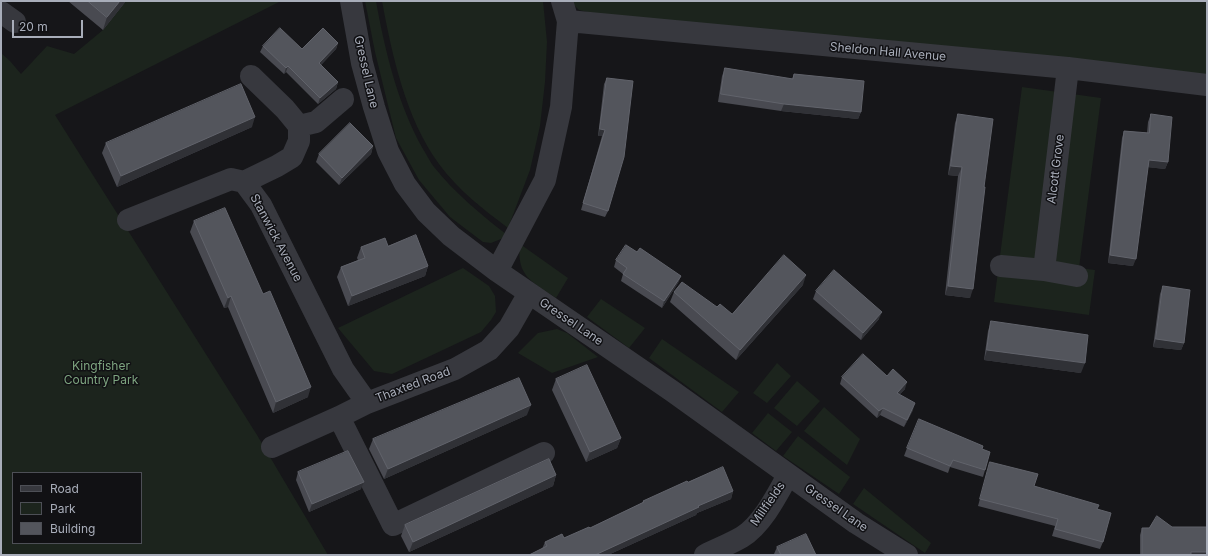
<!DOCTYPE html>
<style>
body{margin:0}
#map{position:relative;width:1208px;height:556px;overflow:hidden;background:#161619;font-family:Inter,sans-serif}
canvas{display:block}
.frame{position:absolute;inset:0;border:2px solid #a8adb9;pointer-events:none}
.legend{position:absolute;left:12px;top:472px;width:130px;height:72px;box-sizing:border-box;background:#111114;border:1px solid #4d4f56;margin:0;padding:5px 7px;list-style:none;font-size:12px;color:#a8adb9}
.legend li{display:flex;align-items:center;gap:8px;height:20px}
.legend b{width:20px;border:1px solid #4d4f56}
.scale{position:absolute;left:12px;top:20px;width:71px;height:18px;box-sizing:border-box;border:2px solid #a8adb9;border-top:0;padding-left:5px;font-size:12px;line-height:14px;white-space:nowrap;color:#a8adb9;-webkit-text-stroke:3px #111114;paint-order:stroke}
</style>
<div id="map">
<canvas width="1208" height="556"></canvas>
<div class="frame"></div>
<ul class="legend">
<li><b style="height:5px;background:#37383e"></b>Road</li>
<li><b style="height:11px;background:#1c241d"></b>Park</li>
<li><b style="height:11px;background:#53555c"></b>Building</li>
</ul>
<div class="scale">20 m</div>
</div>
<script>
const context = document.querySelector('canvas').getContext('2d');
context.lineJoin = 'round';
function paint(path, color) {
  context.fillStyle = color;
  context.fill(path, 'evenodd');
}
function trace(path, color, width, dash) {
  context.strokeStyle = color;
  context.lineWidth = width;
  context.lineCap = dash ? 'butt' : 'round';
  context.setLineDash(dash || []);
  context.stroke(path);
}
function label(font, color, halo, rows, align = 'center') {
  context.font = font + ' Inter,sans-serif';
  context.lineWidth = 3;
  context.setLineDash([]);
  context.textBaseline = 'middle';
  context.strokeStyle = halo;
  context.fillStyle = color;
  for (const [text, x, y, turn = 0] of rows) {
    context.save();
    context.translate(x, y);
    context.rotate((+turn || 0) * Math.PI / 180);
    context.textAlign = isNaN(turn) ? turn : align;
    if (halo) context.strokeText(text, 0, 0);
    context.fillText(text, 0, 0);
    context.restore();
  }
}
paint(new Path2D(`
 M126,1H281L55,115L257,435L328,555H1V53L10,61L21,74L47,46L74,54L103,30ZM13,473H141V543H13Z
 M365,1H376C385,51 398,105 423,149C427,155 430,162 434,167C455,193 480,214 506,234L501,239L491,243L483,242L450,217L419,180L396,138L375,52Z
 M382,1H543L547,42L545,82L540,126L530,170L508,228C483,209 458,190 439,164C406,119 392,55 382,1Z
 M570,1H1207V78L595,14L579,10Z
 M1022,87L1101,98L1079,268L1095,270L1089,315L994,302Z
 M520,244L568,278L556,298C533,282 516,277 520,244Z
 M463,268L489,286L495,296L496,312L491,320L481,332L392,374L374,371L338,328Z
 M601,299L645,328L629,348L587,317Z
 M557,329L567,333L598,357L552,373L518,353L538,333Z
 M662,339L739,392L722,412L649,358Z
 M777,363L791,376L767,403L753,393Z
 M797,381L820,401L797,426L774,408Z
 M824,407L860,439L847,465L804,431Z
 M768,413L792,432L776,451L752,433Z
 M798,436L850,477L839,494L783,456Z
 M864,488L931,543L925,553L853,504Z`), '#1c241d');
trace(new Path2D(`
 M351,1L362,63L374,107L388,151L405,184L426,212L451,236L497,271L672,391L856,523L907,555
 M1,12L15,22
 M568,21L1068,68L1207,85
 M299,126L316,122L343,99
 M244,182L277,166L292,157L299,141V126L285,109L251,76
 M128,220L231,179L244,182L261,205L343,369L367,403
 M1001,266L1044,270L1077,276
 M1044,270L1068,68
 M497,271L545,180L561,107L568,21L562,1
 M339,417L393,525L544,453
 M272,447L339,417L367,403L455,369L489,350L509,328L529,293
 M705,555C717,549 730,544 742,537C762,525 777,495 788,475`), '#37383e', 22);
paint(new Path2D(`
 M68,1H126L103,30Z
 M338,43L336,49L321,65L338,82L336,89L318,104L286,72L284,74L260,52L263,46L302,49Z
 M725,68L792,79L794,74L861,112L858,119L781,111L718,102L722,76Z
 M607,78L608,211L605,217L581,210L602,136H598L604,84Z
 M958,114L984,187L970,298L945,295L958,176L948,175L955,123Z
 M1151,114L1168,162L1165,169L1148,167L1133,266L1108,263L1122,138L1124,131L1147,133L1148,122Z
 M252,127L117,187L102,153L106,143Z
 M373,146L371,154L339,185L316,162L319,154Z
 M194,221L308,397L273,413L228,307L224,308L190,232Z
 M388,246L428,266L425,276L348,306L337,277L341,267L358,260L357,258L361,247Z
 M637,252L681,276L678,283L662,308L621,281L623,274L614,267L616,260Z
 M803,285L736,360L670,302L674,292L717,307L732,314Z
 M1163,286L1184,343L1181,350L1153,347L1160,294Z
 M816,291L879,319L861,340L813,299Z
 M991,321L1081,373L984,360L988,331Z
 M887,376L905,389L899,395L913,410L904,427L880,415L877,418L840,384L842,377Z
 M556,379L621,438L617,448L586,462L552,390Z
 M527,415L384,479L369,449L373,439Z
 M907,448L982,449L985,470L983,477L950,467L948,473L904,456Z
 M990,462L1034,486L1097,509L1103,542L1100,549L1052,536L1055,526L978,506L988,469Z
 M298,472L361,489L309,512L296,480Z
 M556,475L553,486L409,552L401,536L405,525Z
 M733,491L731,499L697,513L696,515L608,555H529L542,549L545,542L564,538L590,528L642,503L643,501Z
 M1172,527L1207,555H1140V535L1142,528Z
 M777,547L816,555H775L774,554Z`), '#494a51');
paint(new Path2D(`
 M120,1H126L103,30L107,17Z
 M338,43L336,49L317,69L319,63Z
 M288,66L286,72L284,74L286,68Z
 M338,82L336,89L318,104L320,98Z
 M784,104L861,112L858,119L781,111Z
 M255,117L252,127L117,187L121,176Z
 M600,129L605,130L602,136H598Z
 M373,146L371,154L339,185L342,178Z
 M1149,160L1168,162L1165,169L1146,167Z
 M951,166L962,167L958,176L948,175Z
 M1110,255L1136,259L1133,266L1108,263Z
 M428,266L425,276L348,306L352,296Z
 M806,275L803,285L736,360L740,350Z
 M681,276L678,283L662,308L664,301Z
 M948,286L973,289L970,298L945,295Z
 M231,296L228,307L224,308L228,298Z
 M882,312L879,319L861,340L863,333Z
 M1156,339L1184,343L1181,350L1153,347Z
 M987,350L1085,363L1081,373L984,360Z
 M907,382L905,389L894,400L897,393Z
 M311,387L308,397L273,413L276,402Z
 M915,403L913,410L904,427L907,420Z
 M531,405L527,415L384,479L388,469Z
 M883,408L880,415L877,418L879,411Z
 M621,438L617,448L586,462L590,452Z
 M556,475L553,486L409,552L413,542Z
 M364,482L361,489L309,512L312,504Z
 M733,491L731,499L697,513L696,515L608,555H595L698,506Z
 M1191,552H1207V555H1190Z`), '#303136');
const building = new Path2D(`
 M88,1H120L107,17Z
 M280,28L302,49L323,28L338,43L319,63L338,82L320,98L288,66L286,68L263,46Z
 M725,68L793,79L794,74L864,81L861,112L784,104L721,94Z
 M607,78L633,81L624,157L608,211L583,203L605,130L600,129Z
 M241,84L255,117L121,176L106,143Z
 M958,114L993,119L984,187H985L973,289L948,286L962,167L951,166Z
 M1151,114L1172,117L1168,162L1149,160L1136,259L1110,255L1124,131L1149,133Z
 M350,123L373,146L342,178L319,154Z
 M225,208L263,294L270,291L311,387L276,402L231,296L228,298L194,221Z
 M416,235L428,266L352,296L341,267L365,258L361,247L385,238L388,246Z
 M626,245L637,252L640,248L681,276L664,301L623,274L627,268L616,260Z
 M784,255L806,275L740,350L674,292L682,282L717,307L720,304L732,314Z
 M834,270L882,312L863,333L816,291Z
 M1163,286L1190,290L1184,343L1156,339Z
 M991,321L1088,335L1085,363L987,350Z
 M863,354L887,376L893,369L907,382L897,393L915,403L907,420L883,408L879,411L842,377Z
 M587,365L621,438L590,452L556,379Z
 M519,378L531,405L388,469L373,439Z
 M919,419L983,446L982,449L990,452L985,470L953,460L950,466L907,448Z
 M348,451L364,482L312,504L298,472Z
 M549,459L556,475L413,542L405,525Z
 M990,462L1038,474L1034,486L1099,505L1097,509L1111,513L1103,542L1055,529L1058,519L980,499Z
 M723,467L733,491L698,506L699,507L595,555H529L547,546L545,542L562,534L564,538L589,527L590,528L644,502L643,501L687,481L688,482Z
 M1157,516L1172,527H1207V552H1191V555H1142V528H1149Z
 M806,534L816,555H781L777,547Z`);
paint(building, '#53555c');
trace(building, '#61636b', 1);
label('12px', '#a8adb9', '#111114', [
 ["Sheldon Hall Avenue",888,52,5],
 ["Gressel Lane",366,72,77],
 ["Alcott Grove",1056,169,-83],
 ["Stanwick Avenue",276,238,62],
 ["Gressel Lane",571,322,34],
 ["Thaxted Road",413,385,-21],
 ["Millfields",768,504,-55],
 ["Gressel Lane",836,508,35]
]);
label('12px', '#7ea580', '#111114', [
 ["Kingfisher",101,366],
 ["Country Park",101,380]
]);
</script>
